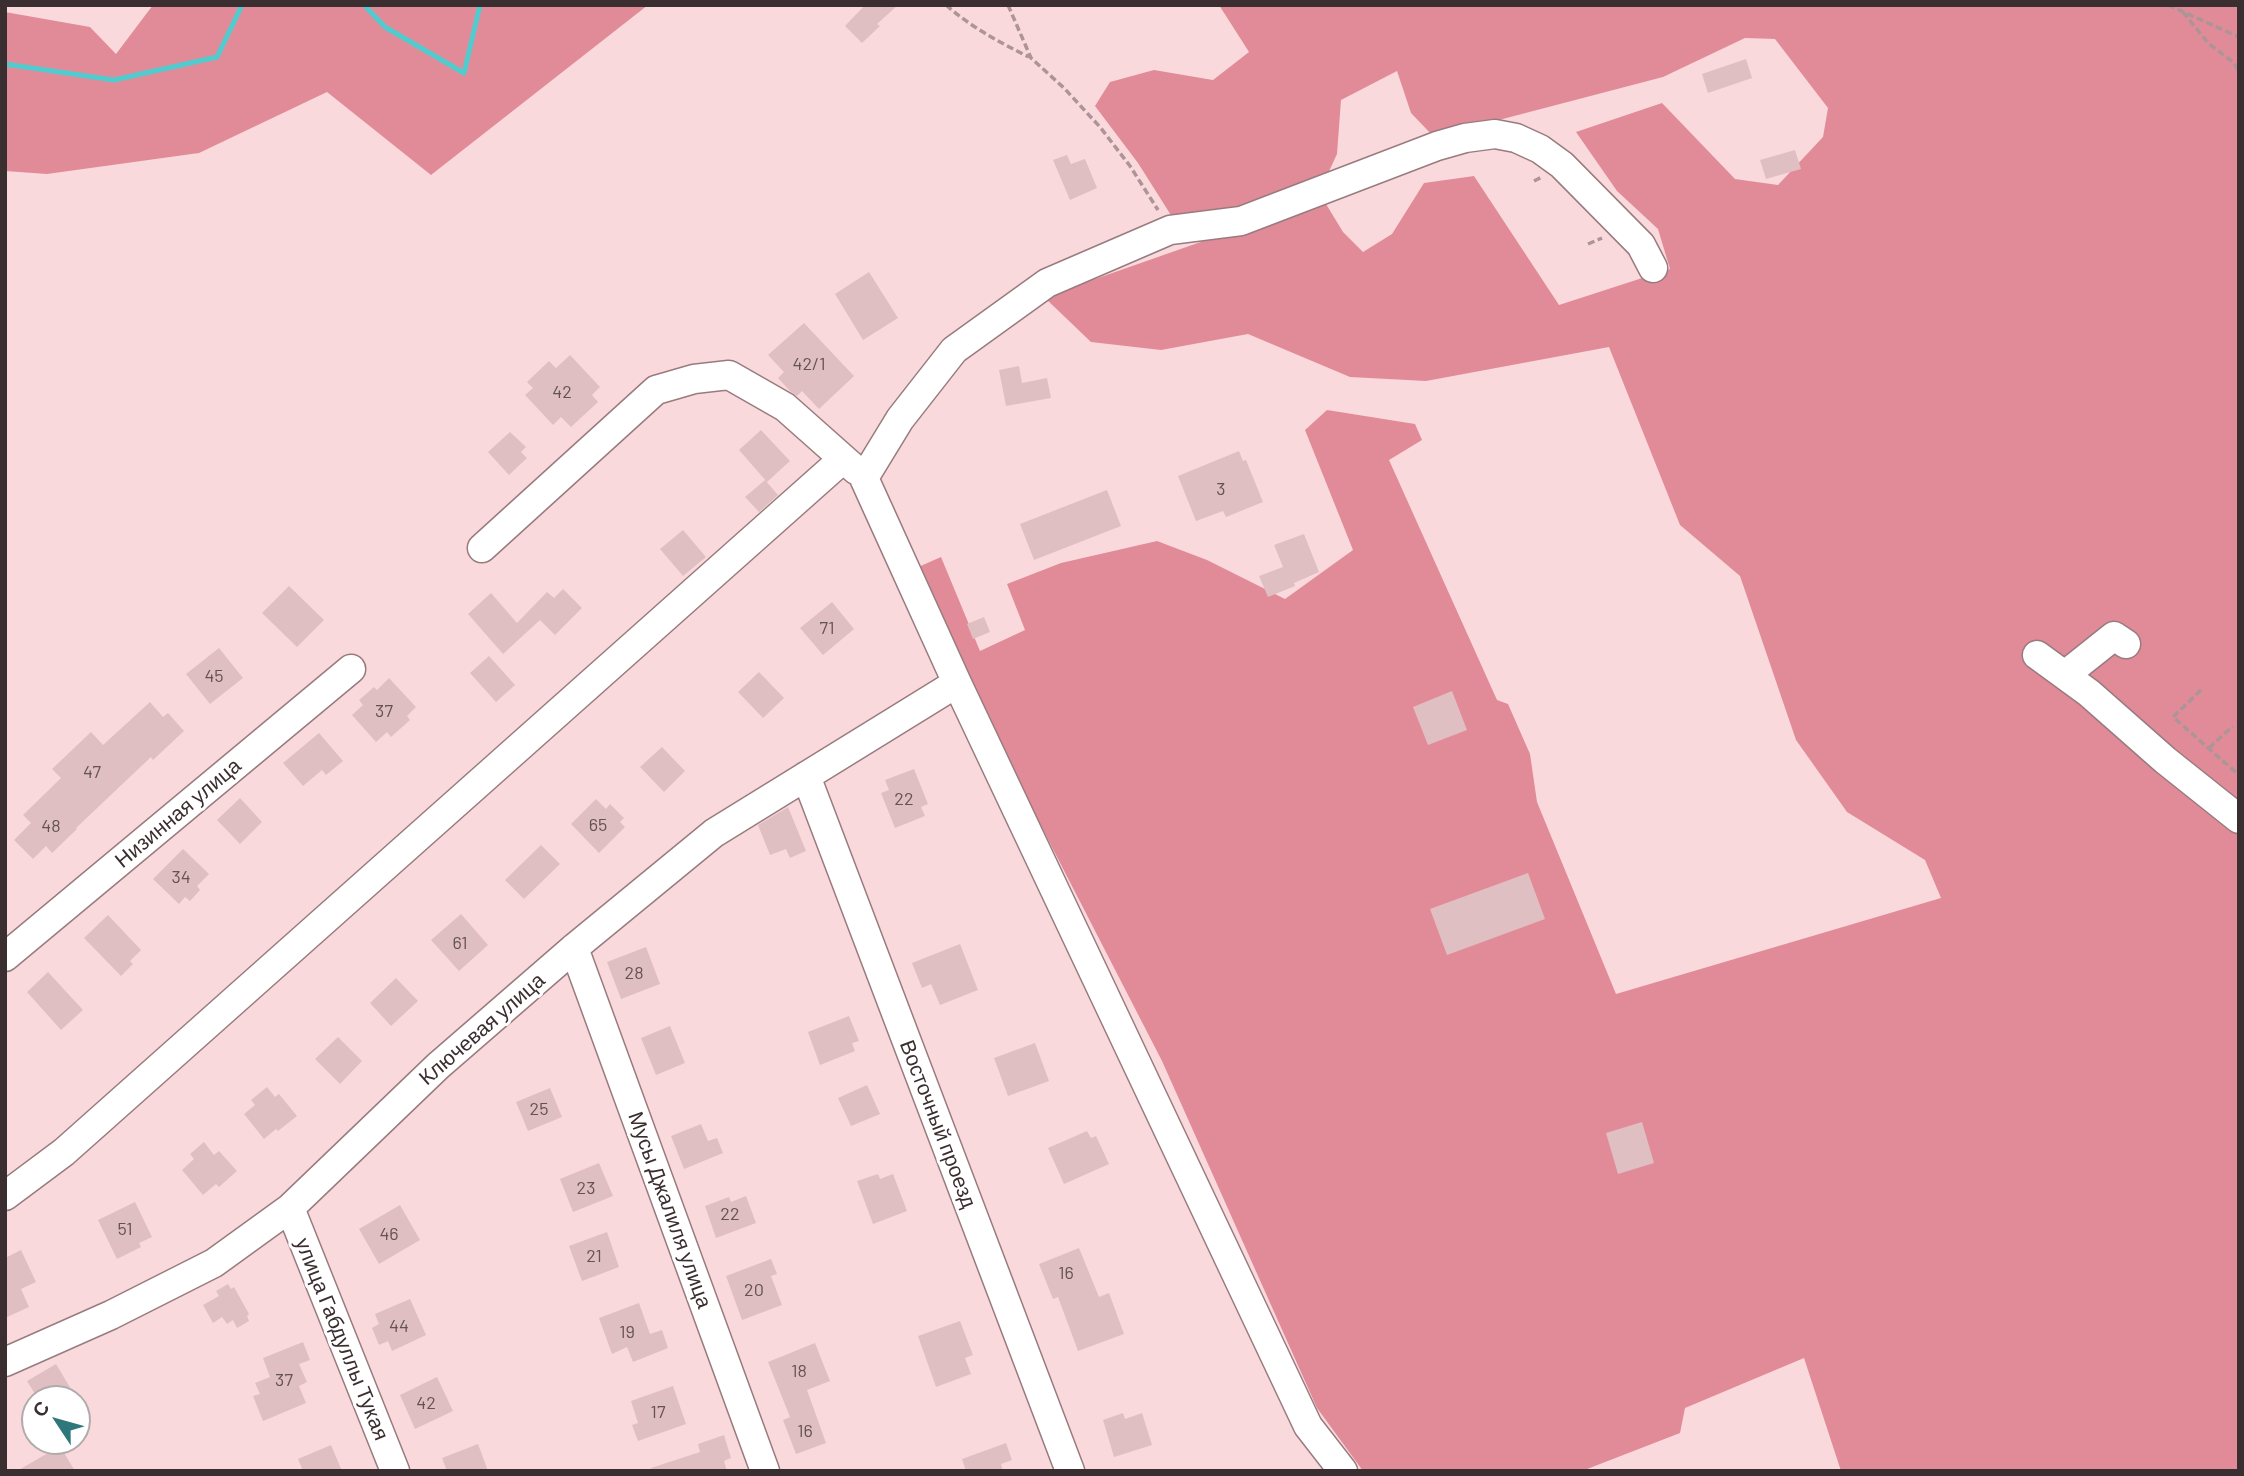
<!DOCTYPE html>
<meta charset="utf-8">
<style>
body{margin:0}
#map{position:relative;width:2244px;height:1476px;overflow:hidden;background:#fad9dd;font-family:Barlow,sans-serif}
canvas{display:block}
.frame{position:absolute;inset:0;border:7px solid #3b2e30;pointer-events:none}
.north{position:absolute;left:21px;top:1385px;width:70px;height:70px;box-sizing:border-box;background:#fff;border:2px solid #b1abac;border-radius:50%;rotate:306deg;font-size:19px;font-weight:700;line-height:28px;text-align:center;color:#3b2e30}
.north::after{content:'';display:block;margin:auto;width:24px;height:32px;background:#2e777a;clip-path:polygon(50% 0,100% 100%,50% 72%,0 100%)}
</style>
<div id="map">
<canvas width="2244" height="1476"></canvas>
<div class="frame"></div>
<div class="north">С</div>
</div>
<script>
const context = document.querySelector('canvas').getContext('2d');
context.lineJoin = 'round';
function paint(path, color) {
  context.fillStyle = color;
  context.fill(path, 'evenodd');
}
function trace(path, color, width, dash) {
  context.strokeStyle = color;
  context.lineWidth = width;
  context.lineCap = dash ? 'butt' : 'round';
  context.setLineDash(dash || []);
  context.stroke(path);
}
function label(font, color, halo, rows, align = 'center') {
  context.font = font + ' Barlow,sans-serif';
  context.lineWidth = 6;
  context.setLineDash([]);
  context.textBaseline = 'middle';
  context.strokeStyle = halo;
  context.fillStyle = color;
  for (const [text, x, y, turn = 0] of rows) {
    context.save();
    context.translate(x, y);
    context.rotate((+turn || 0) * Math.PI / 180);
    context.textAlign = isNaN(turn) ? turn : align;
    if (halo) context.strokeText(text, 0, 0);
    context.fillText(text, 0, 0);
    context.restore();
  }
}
paint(new Path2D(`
 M153,5H648L431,175L327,92L199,153L47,174L5,171V12L90,27L116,54Z
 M1219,5H2239V1471H1841L1804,1358L1685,1408L1680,1433L1582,1471H1363L1317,1408L1162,1061L968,684L916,568L941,557L980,651L1025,630L1007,584L1061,563L1157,541L1207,560L1285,599L1353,550L1305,430L1327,410L1415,424L1422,440L1389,460L1497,700L1508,704L1530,754L1537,802L1616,994L1941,898L1925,860L1847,812L1796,740L1740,576L1680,525L1609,347L1426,381L1350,377L1248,334L1161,350L1091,342L1044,297L1323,199L1343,232L1363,252L1392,234L1424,183L1474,176L1559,305L1670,269L1658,229L1617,191L1576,132L1662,103L1735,179L1778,185L1823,137L1828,108L1775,39L1745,38L1663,77L1434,137L1411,113L1397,71L1341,100L1337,154L1325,180L1251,208L1174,220L1138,163L1095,106L1110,82L1154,70L1213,80L1249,52Z`), '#e28b98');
trace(new Path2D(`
 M364,5L385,27L464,73L480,5
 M5,64L114,80L217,57L242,5`), '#52cbcf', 5);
paint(new Path2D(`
 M865,5H898L877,24L880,26L862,43L845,26Z
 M1746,59L1752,78L1708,93L1702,74Z
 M1795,150L1801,169L1766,179L1760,160Z
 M1067,155L1071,164L1085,159L1097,188L1070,200L1053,160Z
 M869,272L898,318L863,340L835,294Z
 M804,323L854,376L819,409L802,391L797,396L790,391L778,378L784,372L768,355Z
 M570,355L600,387L592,395L598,402L571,427L561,417L553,425L525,395L533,388L527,382L549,361L556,368Z
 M1019,366L1022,383L1047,378L1051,398L1006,406L999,370Z
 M761,430L790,461L767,482L739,450Z
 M510,432L526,447L521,452L527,458L509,475L488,452Z
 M1239,451L1243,461L1246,460L1263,502L1226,517L1223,511L1196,521L1178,476Z
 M765,480L778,495L759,512L745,497Z
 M1107,490L1121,526L1034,560L1020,524Z
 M683,530L706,557L683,576L660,549Z
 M1304,534L1319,572L1294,583L1295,586L1268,597L1259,576L1283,567L1274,545Z
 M289,586L324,620L297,647L262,613Z
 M563,589L582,608L555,635L540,620L503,654L468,614L491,593L517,623L547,592L554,598Z
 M832,602L854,629L823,655L800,628Z
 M984,617L990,632L973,639L967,624Z
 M219,648L243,678L210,704L186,674Z
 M489,656L515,685L496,702L470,673Z
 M759,672L784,698L763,718L738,692Z
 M389,678L416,707L407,716L410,720L391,737L387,732L376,742L352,715L363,705L359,700L374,687L377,690Z
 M1452,691L1467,730L1428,745L1413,707Z
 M150,702L163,717L168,713L184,731L153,760L151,757L76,828L77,829L52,853L46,846L33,859L14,840L31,823L23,815L61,778L52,769L91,732L103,745Z
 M319,733L343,761L326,775L322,770L303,786L283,763Z
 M662,747L685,771L664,792L640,767Z
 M914,769L928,804L921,807L925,816L895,828L881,793L889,790L885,780Z
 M240,798L262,822L240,844L217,820Z
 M596,799L606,809L610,804L624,818L620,822L625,827L599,853L571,824Z
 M788,807L806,851L790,858L786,849L770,855L758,825Z
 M541,845L560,864L524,899L505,880Z
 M183,849L209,874L197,886L200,890L190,901L185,897L179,904L153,879Z
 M1528,873L1545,919L1447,955L1430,909Z
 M461,914L488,945L459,971L431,940Z
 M108,915L141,950L130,961L133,964L121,976L84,938Z
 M960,944L978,990L940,1005L931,984L922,988L912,963Z
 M646,947L660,984L621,999L607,962Z
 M48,972L83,1010L61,1030L27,992Z
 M396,978L418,1001L391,1026L370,1003Z
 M849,1016L859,1041L852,1043L855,1051L820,1065L808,1032Z
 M670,1026L685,1063L656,1075L641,1038Z
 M338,1037L362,1061L340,1084L315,1059Z
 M1035,1043L1049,1081L1008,1096L994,1058Z
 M867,1085L880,1114L851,1126L838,1098Z
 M267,1087L275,1097L279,1094L297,1116L278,1131L276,1129L264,1139L244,1114L255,1105L251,1100Z
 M550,1088L562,1117L528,1131L516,1102Z
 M1642,1122L1654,1163L1618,1174L1606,1133Z
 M701,1124L708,1141L717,1138L723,1153L684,1169L671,1136Z
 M1087,1131L1091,1138L1096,1136L1109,1164L1064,1184L1048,1148Z
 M204,1142L214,1155L219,1151L237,1171L219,1187L216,1184L203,1195L182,1170L194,1159L190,1154Z
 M599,1163L613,1196L573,1212L560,1179Z
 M878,1174L880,1179L893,1174L907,1211L873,1224L857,1181Z
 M746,1196L756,1223L716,1238L705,1206L729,1197L731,1202Z
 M135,1202L152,1237L139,1243L141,1247L117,1259L98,1220Z
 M400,1205L420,1240L379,1264L359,1229Z
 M607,1232L619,1267L582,1281L569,1246Z
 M1079,1248L1099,1297L1109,1293L1124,1334L1078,1351L1058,1297L1053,1299L1039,1264Z
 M21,1250L36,1282L21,1289L29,1307L5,1318V1253L7,1257Z
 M771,1259L777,1274L771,1276L782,1305L742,1320L726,1276Z
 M228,1284L231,1289L234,1287L249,1314L247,1316L249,1321L237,1328L233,1320L227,1324L222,1317L213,1323L203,1305L219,1296L216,1291Z
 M410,1299L426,1335L392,1351L388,1341L379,1345L372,1328L379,1324L375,1314Z
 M639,1303L650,1334L662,1330L668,1348L633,1362L627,1347L612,1354L599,1318Z
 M960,1321L973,1355L965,1358L971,1374L936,1387L918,1336Z
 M303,1342L310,1360L299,1364L307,1382L299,1386L306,1403L263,1421L253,1396L260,1394L255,1383L270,1377L263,1358Z
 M815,1343L830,1381L807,1390L826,1443L796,1454L783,1420L790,1417L768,1362Z
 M56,1364L74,1394L66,1399H38L27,1381Z
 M437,1377L453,1411L415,1429L400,1395Z
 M673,1386L686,1424L638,1441L632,1425L638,1423L631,1401Z
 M1123,1413L1125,1419L1142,1413L1152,1445L1114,1457L1103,1420Z
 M724,1435L731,1458L724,1461L727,1471H652L651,1468L700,1452L698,1444Z
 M1006,1443L1012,1460L1001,1464L1003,1471H966L962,1459Z
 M478,1444L488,1471H447L442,1458Z
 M331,1445L342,1471H303L298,1459Z
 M60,1446L75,1471H17Z`), '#dfbfc2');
const minor = new Path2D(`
 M482,548L656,390L694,379L729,375L785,407L856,470
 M2037,655L2089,693L2165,760L2239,819
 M2065,675L2114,636L2126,644
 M806,776L1070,1471
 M574,948L765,1471
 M5,957L351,669
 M5,1196L64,1152L843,459
 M290,1208L395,1471
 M5,1362L111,1315L214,1263L290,1208L438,1066L574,948L714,833L957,683
 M1343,1471L1308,1426L957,683L864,478L900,419L954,350L1047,283L1170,230L1241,221L1437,146L1465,138L1495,134L1516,138L1540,149L1562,165L1641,245L1653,268`);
trace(minor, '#987b7e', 31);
trace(new Path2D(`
 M946,5C971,27 999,42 1029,57
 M1008,5L1031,58L1064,88L1100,127L1130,166L1158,210
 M2168,5L2239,37
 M2183,12L2208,43L2233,62L2239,71
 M1534,181L1542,177
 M1588,244L1602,238
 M2201,690L2173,717L2239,775
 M2209,748L2233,726`), '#ac9497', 3.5, [7, 3.5]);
trace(minor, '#fff', 28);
label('18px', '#645254', null, [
 ["42/1",809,364],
 ["42",562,392],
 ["3",1221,489],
 ["71",827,628],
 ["45",214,676],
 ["37",384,711],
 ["47",92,772],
 ["22",904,799],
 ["65",598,825],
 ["48",51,826],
 ["34",181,877],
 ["61",460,943],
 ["28",634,973],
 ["25",539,1109],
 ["23",586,1188],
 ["22",730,1214],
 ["51",125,1229],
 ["46",389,1234],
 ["21",594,1256],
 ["16",1066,1273],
 ["20",754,1290],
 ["44",399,1326],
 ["19",627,1332],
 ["18",799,1371],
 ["37",284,1380],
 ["42",426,1403],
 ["17",658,1412],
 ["16",805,1431]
]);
label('21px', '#3b2e30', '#fff', [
 ["Низинная улица",178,813,-40],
 ["Ключевая улица",482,1029,-41],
 ["Восточный проезд",938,1124,69],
 ["Мусы Джалиля улица",670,1210,70],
 ["улица Габдуллы Тукая",342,1339,68]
]);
</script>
